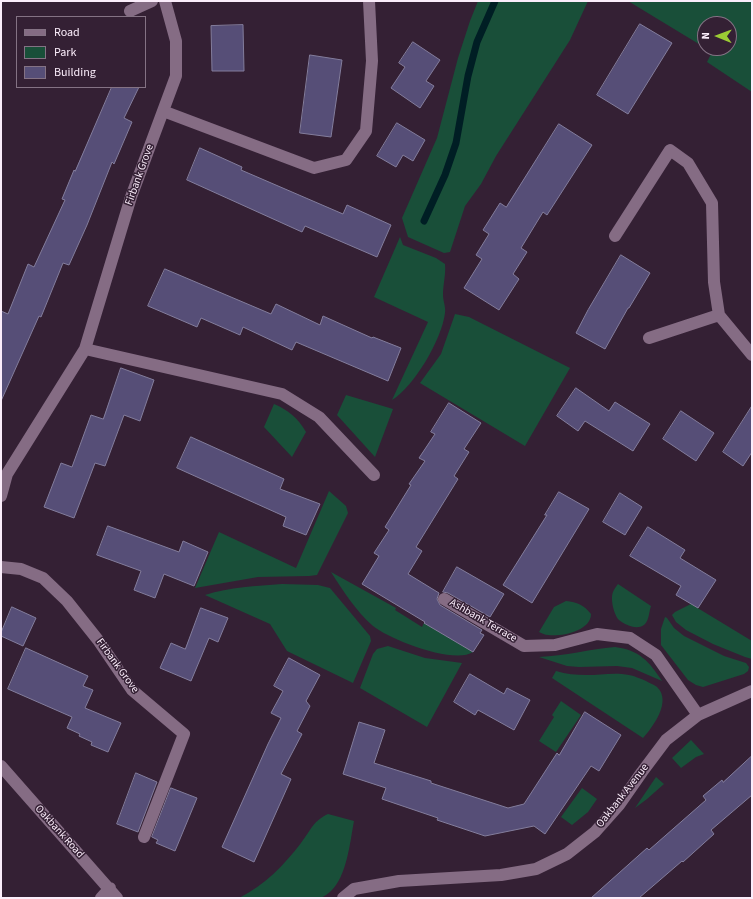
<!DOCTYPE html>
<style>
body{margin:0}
#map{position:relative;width:753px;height:899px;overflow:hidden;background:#342034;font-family:"Source Sans 3",sans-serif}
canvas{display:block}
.frame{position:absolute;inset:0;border:2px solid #fbedfb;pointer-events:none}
.legend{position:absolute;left:16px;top:16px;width:130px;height:72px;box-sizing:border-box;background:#342034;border:1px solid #847284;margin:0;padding:5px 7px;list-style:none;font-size:12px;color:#fbedfb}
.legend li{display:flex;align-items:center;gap:8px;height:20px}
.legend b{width:20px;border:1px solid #847284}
.north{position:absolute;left:697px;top:16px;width:40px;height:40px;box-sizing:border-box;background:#342034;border:1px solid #847284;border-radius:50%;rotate:271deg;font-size:11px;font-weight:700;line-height:16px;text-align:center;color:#fbedfb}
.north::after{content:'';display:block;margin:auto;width:14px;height:18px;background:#9bcb34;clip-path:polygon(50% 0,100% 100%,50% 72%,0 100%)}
</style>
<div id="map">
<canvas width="753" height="899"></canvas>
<div class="frame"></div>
<ul class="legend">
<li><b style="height:5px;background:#856c84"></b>Road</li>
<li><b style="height:11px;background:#194f39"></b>Park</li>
<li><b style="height:11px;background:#564e77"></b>Building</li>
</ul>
<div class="north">N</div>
</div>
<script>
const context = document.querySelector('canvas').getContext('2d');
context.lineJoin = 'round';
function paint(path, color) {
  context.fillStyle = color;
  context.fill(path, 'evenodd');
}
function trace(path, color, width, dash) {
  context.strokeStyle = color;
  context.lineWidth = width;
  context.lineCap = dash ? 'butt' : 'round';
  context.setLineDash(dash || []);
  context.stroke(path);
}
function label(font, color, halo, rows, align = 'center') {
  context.font = font + ' "Source Sans 3",sans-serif';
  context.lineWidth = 3;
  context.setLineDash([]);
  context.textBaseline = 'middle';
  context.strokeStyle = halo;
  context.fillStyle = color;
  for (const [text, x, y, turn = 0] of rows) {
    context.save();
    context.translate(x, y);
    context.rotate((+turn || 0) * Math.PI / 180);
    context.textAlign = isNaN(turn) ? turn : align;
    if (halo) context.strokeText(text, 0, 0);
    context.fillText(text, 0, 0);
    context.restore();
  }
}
paint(new Path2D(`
 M478,1H588L570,40L496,156L481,184L465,206L450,252L444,253L408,237L402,218L437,138L458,58L470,21Z
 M628,1H752V92L707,62L712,52ZM705,24H729V48H705Z
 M400,237L403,245L436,258L445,264C446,275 443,284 443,295C443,301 446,307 445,313C442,339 414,387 392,400L428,322L374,297Z
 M455,314L469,317L570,368L525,446L420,383L441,354Z
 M346,395L393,409L375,457L337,415Z
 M274,404C288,410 298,418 306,432L292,457L264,427Z
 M329,491L346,506L348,513L317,575L309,576L258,577L195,588L219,532L296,568Z
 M331,572L396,608L395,610L422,627L424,623L473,652C454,665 389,639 373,626C356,611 343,591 331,572Z
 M282,584L318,585L330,588L370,636L371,641L353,683L287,651L270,624L205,595C230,587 256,586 282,584Z
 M618,584L651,606C649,612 649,620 645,624C638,631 625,625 619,620C614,615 610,599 613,592C614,589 616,587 618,584Z
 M566,601C577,602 584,605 591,614C591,631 561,637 548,635C545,635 542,633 539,632L554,607Z
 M691,604L752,641V659L745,657L713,644L686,630L676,622L672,615L675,612Z
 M665,617L667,618L674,628L684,636L724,656L746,663L749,667L748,671L744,674L703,687L696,685L688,680L661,645V629Z
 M388,646L425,658L462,663L427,727L360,688L373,654L377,649Z
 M615,647C639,650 649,661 662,681L632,668L617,666L579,667L567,666L539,657C565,656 590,649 615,647Z
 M556,671C566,674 576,675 586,675C601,675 615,672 629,675C635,676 641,679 646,681C649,683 655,685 657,687C672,701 653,727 643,738L552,678Z
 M561,701L581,715L556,752L539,741L554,717L552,715Z
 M691,740L704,754L696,757L681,768L672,758Z
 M656,777L664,784L647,799L635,808Z
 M582,788L597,799L588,812L572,825L561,817Z
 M328,814L354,821C350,842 347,876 331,891C328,894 324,896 321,898H239C265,885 284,865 301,843C311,830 313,821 328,814Z`), '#194f39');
trace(new Path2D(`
 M424,221L445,175L456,143L468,76L477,42L495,1`), '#001e24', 7);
const building = new Path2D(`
 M640,24L672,43L628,114L597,95Z
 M243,25L244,71H212L211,26Z
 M413,42L440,60L426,81L434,86L420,108L391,88L405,67L399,63Z
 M310,55L342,60L331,137L300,133Z
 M112,87H139L124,118L132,122L114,164L112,162L87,225L69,265L63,263L41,317L39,316L1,401V311L8,314L28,264L34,267L65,200L62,199L74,170L75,171Z
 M397,123L425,140L413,161L403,155L396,167L377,156Z
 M559,124L592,145L547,215L543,212L521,248L527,252L513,274L519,279L499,310L464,288L482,259L476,255L489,234L483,230L500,203L506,207Z
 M200,148L242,167L241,170L343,214L347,205L391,225L377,257L305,226L302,232L187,180Z
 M621,255L650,273L629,308H628L605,349L576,333L588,310Z
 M165,269L271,314L276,304L320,325L323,316L372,338L373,337L401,348L388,381L296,342L292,350L243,327L240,335L201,318L197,327L148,306Z
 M121,368L154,380L140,421L124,415L105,466L95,463L74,518L44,507L61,463L72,467L91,415L103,419Z
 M576,388L609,411L615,402L650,424L633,451L585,421L578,431L557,416Z
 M449,403L481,423L464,449L469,452L454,476L458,479L416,547L422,551L408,574L439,593L437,599L440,605L482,630L480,633L484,635L473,652L424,623L425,622L362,584L379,556L374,553L389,530L385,527L411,485L409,484L425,461L419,458L435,434L431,432Z
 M752,406V452L743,466L723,452Z
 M681,411L714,433L696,461L663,439Z
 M191,437L284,479L280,489L320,504L306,535L283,526L286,517L177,468Z
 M559,492L589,509L532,603L503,585L547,515H545Z
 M620,493L642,507L625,535L603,522Z
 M108,526L179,552L183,541L208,552L194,586L164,574L155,598L134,590L141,571L97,555Z
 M648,527L685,550L680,558L716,580L698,608L676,595L681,586L630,556Z
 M457,567L504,594L490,617L448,593L443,592Z
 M12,607L36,618L23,646L1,636V633Z
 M201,608L228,618L218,642L209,638L191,681L160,668L171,643L185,649Z
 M26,648L88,676L83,686L93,690L85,708L121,723L108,752L91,745L92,742L79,736L80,734L67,728L72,717L8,689Z
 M289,658L320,675L306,701L310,706L297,731L302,734L281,774L291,779L254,862L222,847L268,744L281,718L271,713L283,691L274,686Z
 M470,674L504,694L507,688L530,700L514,730L478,710L475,715L454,702Z
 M585,712L621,735L599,771L591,766L545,834L534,826L485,836L437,820L438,818L382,799L386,788L343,774L359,722L385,730L374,763L431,781V783L508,808L524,804L557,753L559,755Z
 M752,756V795L711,830L714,834L683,862L682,861L639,898H591L647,848L649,850L706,800L703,796L722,780L723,782Z
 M136,773L157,782L138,832L117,824Z
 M171,788L197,798L175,851L156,843L158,840L152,837Z`);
paint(building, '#564e77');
trace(building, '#837d9c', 1);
trace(new Path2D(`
 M130,11L152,1
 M163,111L314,168L346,160L366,131L372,61L369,1
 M615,236L670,150L688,163L712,203L714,282L719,315L752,355
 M649,338L719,315
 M85,349L282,394L319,417L374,475
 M1,496L7,474L85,349L131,197L176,76V41L165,1
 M1,567L21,569L43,578L67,601L98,640L132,690L184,734L144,837
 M444,599L524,646L555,645L597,634L630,638L656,655L698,715
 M1,766L117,898
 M101,898L110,888
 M343,898L354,889L399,881L501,875L536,869L567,854L595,832L619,805L642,772L666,740L698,715L752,691`), '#856c84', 12);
label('11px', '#fbedfb', '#342034', [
 ["Firbank Grove",140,175,-70],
 ["Ashbank Terrace",483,621,30],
 ["Firbank Grove",117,666,54],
 ["Oakbank Avenue",623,796,-52],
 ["Oakbank Road",59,832,48]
]);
</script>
